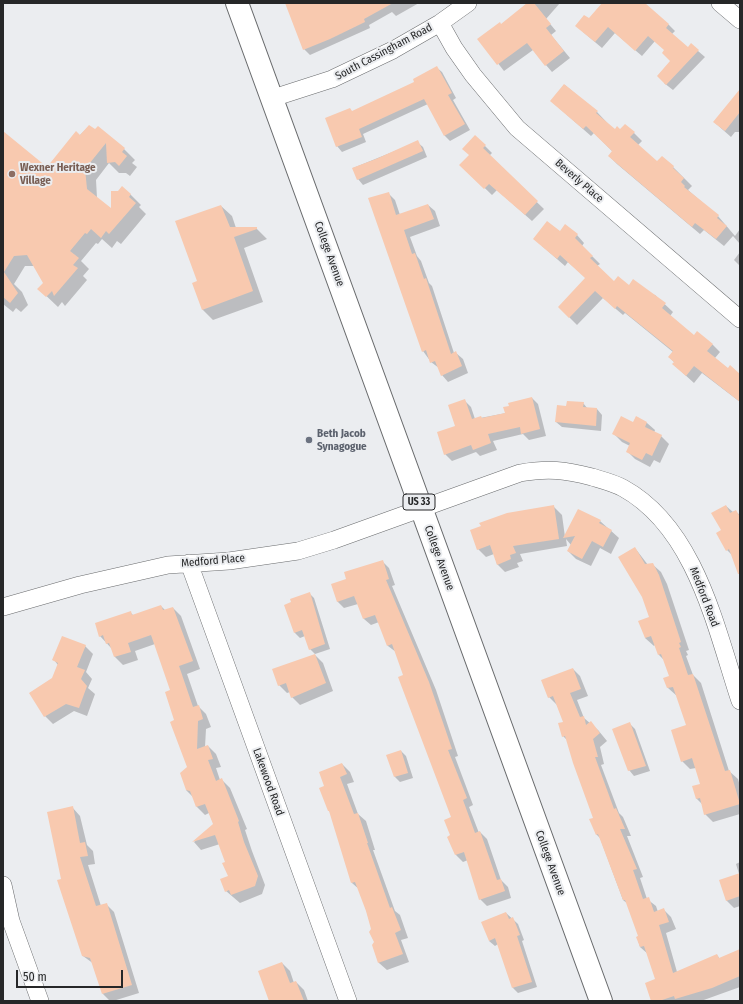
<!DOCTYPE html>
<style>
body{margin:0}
#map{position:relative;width:743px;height:1004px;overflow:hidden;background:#ebedf0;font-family:"Fira Sans Condensed",sans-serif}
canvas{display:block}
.frame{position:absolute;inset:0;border:4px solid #262728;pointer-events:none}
.scale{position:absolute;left:16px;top:970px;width:107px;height:18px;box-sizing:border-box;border:2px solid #262728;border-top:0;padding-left:5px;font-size:12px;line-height:14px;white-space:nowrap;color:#262728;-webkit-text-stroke:3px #ebedf0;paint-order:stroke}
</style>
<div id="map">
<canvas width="743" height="1004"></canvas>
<div class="frame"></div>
<div class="scale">50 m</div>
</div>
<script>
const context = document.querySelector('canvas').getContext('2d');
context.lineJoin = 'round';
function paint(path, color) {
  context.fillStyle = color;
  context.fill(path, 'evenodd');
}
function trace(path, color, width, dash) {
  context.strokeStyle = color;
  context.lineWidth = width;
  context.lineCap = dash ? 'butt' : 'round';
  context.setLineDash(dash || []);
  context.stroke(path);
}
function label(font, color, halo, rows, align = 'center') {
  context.font = font + ' "Fira Sans Condensed",sans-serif';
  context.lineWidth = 4;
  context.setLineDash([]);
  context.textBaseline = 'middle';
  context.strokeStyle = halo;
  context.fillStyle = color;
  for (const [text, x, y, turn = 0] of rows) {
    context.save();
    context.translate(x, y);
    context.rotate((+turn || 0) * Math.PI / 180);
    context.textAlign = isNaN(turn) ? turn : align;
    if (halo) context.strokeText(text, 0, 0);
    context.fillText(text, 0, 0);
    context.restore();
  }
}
paint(new Path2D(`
 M286,3H419L396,16L392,12L369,25L370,28L310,55L304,49Z
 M528,3H560L546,19L556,31L551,35L570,58L552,72L533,50L504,71L479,39L501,25Z
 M603,3H641L648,7L669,25L675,31L672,34L688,48L698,51L705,57L673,90L664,83L671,61L665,50L655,41L642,56L615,33L602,48L583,32L589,20Z
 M436,67L442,72L456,98L453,100L470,130L450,141L445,136L428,104L363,134L366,142L342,152L337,146L353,112L416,82Z
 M565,85L597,112L615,131L634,133L642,141L637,146L657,163L673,167L692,186L688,190L718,216L735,236L740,229V244L733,236L724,246L704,230L700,234L617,164L609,156L613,152L594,133L591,136L551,101Z
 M740,91V132H735L731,137L714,122Z
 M89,126L124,149L135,160L132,163L137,167L130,176L126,173H119L109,163L96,180L97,198L112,210L130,194L141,205L139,207L146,214L121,244L117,241L112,248L102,239L98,244L96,243L81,261L89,269L83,276L87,280L65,306L62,302L58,307L39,289L44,283L34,266H25L14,284L22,292L28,305L21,312L16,308L13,312L3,304V133L47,168Z
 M475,136L492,153L489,156L544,209L532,221L497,190L492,195L461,165L470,155Z
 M417,142L423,147L427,157L363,185L358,179L353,168Z
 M388,193L395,200L400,215L428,205L435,211L440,226L410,237L417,256L421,261L429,283L432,286L454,353H456L463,359L468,373L448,382L442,375L439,368L431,362L423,351Z
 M221,206L232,216L236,228H256L267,239L244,248L263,302L213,320L202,309Z
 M560,232L577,235L584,243L582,246L600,264L597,266L614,282L655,295L673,312L670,316L694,336L697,332L713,345L720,352L715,358L728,369L740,375V402L702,373L694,383L673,364L675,363L669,357L673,352L625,313L623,315L603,298L577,325L559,307L586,278L568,262L565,266L542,246Z
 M740,252V266L734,260Z
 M532,398L538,404L546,436L529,440L523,434L493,441L497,450L480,456L476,452L452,461L445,454L465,401L471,407L475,419L506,413Z
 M583,403L588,409H597L602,415L601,431L562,427L556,422L567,407Z
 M637,417L647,423L655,430L654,433L661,436L669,444L660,463L654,460L650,467L635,459L627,451L630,446L622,442L614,434L634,423Z
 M726,506L733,512L735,511L740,515V555L735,558L727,550L722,530Z
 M554,507L562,515L565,537L600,521L619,538L611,554L600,548L591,566L576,559L568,551L571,545L566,539L567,546L520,554L523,561L517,563L519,567L505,572L497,564L494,554L486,557L478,549Z
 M635,548L648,565L652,564L661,572L667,584L689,650L686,651L688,655L686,656L693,675L701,683L729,771L738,779L740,786V814L713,822L705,814L702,804L696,798L701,784L696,768L690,769L682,761L688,726L677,696L668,688L664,679L671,677L665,661L659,655L655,645L654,646L645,638L651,618Z
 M382,561L389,568L395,585L392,586L436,690L458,756L455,757L473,805L469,807L479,833L480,832L487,839L501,880L508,887L511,898L487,906L480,899L468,860L463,862L456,855L449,837L452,836V818L396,652L388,646L379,622L371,625L364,619L358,604L344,608L337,601L348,580Z
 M309,593L314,598L330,649L315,654L310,649L305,636L300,638L295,633L285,606Z
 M161,606L166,611L173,608L181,616L200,669L187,674L198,706L206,714L211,727L206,729L205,747L208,746L216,754L221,767L216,768L220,780H222L230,788L247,829L245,830L252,851L265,885L262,894L240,903L226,891L229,876L227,862L220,844L201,850L194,842L214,825L209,813L205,815L197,807L193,797L186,790L189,767L176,721L172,690L155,644L135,651L138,660L123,665L115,657L112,649L100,636L130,612L134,616Z
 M85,646L93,654L86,672L92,679L88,688L95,694L87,716L74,711L53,724L45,716L30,693L53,679L58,665L54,660Z
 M315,655L323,663L333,691L300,705L292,697L290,692L287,693L279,685Z
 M573,669L580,676L588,696L577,700L584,718L598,730L607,741L600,747L604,764L601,765L619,813L623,817L631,836H627L643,877L640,878L647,899L656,906L658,912L664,910L671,917L676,929L666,933L677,972L717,955L720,959L740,950V987L701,1001H656V980L648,954L640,947L637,937L639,936L628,904L623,900L600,838L596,834L594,818L568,741L563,736L564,722L557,705L549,697Z
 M629,723L635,729L650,771L634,776L629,770Z
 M401,751L406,756L413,778L400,782L395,777L388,755Z
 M342,764L350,772L354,782L347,784L358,814L366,821L375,850H373L395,911L400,915L408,938L401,940L409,962L387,970L379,963L373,945L376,942L360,890L352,883L331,813L329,811L325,787Z
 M72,807L80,816L87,845L93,851L95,864L88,865L101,906L106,904L114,912L139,993L113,1001H110L103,994L94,964L83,956L62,879Z
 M740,862V906L734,908L726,900L739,874L736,864Z
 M506,913L518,924L524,940L522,941L537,987L518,993L513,988L498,944L495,946L489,941Z
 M282,963L290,971L294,983L296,982L304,990L308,1001H270Z`), '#0003');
paint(new Path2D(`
 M285,3H393L364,19L365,22L330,39L303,50Z
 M527,3H534L551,24L546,28L564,51L545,66L527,43L497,65L477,39L500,22L501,24Z
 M602,3H645L669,24L666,28L688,47L691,43L699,50L666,85L657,76L670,61L662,53L664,50L648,36L635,51L608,27L595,42L575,26L584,15L589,18Z
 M437,66L452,93L448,95L465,124L444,136L424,99L359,129L362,137L336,147L325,118L350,108L352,111L414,82L413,79Z
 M564,84L598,111L596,113L615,129L617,126L620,129L625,124L635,132L630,137L657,161L662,156L674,166L673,168L684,178L681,182L685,186L684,187L719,215L717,218L727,226L716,239L695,223L692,227L608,156L612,151L586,126L583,129L550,101Z
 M740,89V112L725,131L713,122Z
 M89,125L95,129L98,126L125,148L122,152L127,156L119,166L115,162L107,163L106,143L85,169L87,189L111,208V191H118L122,186L131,194L129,197L136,203L109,234L106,231L101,238L91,229L87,234L85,233L70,251L79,258L73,265L78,268L54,296L52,291L46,297L37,289L43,283L27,255L14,256L4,272L18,293L10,303L3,297V131L47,167L76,131L80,135Z
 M475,135L486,145L483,148L538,201L525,215L489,184L484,189L459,165L469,155L462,149Z
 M418,140L423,151L357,180L352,168L376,159Z
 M389,192L396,215L428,204L434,219L404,230L412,254L415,253L424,279L426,278L451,354L456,351L462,366L441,376L435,361L430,363L426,350L422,352L368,198Z
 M221,205L230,227H257V229L234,237L253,291L202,310L192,283L197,281L175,221Z
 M547,221L560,231L565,224L578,234L575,238L593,256L590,258L614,281L618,276L629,285L633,279L666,303L662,308L694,335L697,331L713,344L707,351L728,368L730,365L740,374V402L694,366L686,376L672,364L674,362L668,357L673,351L617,306L615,309L595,291L569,318L558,307L585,278L560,255L557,259L533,239Z
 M532,397L540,429L521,434L520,427L488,434L491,443L473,450L471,445L444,455L437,432L455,426L448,405L465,399L472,419L481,416L482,418L505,413L503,407L509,406L508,403Z
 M567,401L584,402L583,407L597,408L596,426L555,422L557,405L566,406Z
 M621,416L633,422L636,416L647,422L645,427L662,435L652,456L646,453L642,460L626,452L630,443L612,434Z
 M554,505L559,539L513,546L516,553L510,555L511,559L497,565L490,545L477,550L470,530L481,526L479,523L507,513Z
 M726,505L730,513L736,510L740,517V574H738L729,549L726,551L716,533L721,530L711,513Z
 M578,509L601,520L599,523L612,530L603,547L592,541L582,559L567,551L575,536L563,538Z
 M635,547L645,564L653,563L659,575L681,642L679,643L681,647L679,648L688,675L693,674L725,771L730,770L740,804L704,815L700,798L696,799L692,786L700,784L692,758L681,762L671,730L686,725L673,687L667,688L663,678L669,676L661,654L658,655L651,636L645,638L638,621L649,617L642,597L618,557Z
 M383,560L389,579L386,580L429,682L452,749L448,750L467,798L463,800L475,833L480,831L497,880L501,879L505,891L479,900L464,852L455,855L447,837L450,835L444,820L451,817L398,677L403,675L392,644L387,646L375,615L363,619L354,596L337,602L331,584L346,579L344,572Z
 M310,592L325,644L309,650L302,630L294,633L284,605L291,602L290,599Z
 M161,605L163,610L173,607L193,661L179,666L193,707L199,705L203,719L198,721L197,749L208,745L213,759L208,760L216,781L222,778L239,821L238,822L244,842L258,876L255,886L231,895L229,890L225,892L220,879L228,876L222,863L225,862L215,835L192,842L213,824L205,804L196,807L190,791L186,790L180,773L187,767L170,722L174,720L165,692L170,690L151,635L128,643L131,652L114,657L109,643L106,644L103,635L99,637L95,623L131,611L132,615Z
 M62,636L86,645L77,667L85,670L81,679L87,686L79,708L66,704L44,717L29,693L52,678L58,663L52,660Z
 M315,654L326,683L291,698L286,683L278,686L272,669Z
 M573,668L581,689L570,693L580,717L584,716L586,725L591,721L600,733L593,739L598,757H595L614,809L616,808L625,829H620L637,869L633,870L643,899L649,897L654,912L664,908L669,922L659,925L673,973L717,954L719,958L740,949V976L712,988L675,999L674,996L659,1001H651L645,983L655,979L644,946L640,947L636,937L638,936L625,900H623L598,834L596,835L589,819L593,818L573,763L565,736L562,737L558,723L563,722L553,696L548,698L541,680Z
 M630,722L646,766L628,771L612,729Z
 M401,750L408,773L394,777L386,755Z
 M342,763L347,774L340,777L354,814L358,813L368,843H367L390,908L392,907L401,930L395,933L403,954L378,963L372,945L374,942L369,932L371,929L366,911L355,882L351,883L329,811H328L319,788L324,786L319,772Z
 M73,806L80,843L85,842L88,856L80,857L96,906L107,903L132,985L102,994L90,958L82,956L57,880L61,879L47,812Z
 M740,873V896L726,901L719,880Z
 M506,912L509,919L513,917L520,935L517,936L532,982L512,988L495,938L489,941L481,922Z
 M282,962L290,983L296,981L304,1001H269L258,971Z`), '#f8c9af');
const minor = new Path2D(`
 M720,3L740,20
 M440,23L454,48L473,75L517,128L740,319
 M273,98L332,79L393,50L440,23L468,3
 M189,563L348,1001
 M3,607L80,585L168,565L229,561L298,551L334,540L520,473C548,468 565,470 592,477C602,480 614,483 623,488C696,528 716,629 740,701
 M3,885L11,921L40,1001`);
const primary = new Path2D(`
 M237,3L601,1001`);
trace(minor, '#696b6d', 18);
trace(primary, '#696b6d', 24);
trace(minor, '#fff', 17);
trace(primary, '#fff', 22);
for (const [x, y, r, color] of [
 [12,174,4,"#8d6e63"],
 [309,440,4,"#6b7280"]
]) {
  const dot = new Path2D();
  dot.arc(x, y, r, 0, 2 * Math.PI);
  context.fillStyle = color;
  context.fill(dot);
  trace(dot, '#ebedf0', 1.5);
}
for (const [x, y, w] of [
 [419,502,32]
]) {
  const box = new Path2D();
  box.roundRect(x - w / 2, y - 8, w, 16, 3);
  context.fillStyle = '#ebedf0';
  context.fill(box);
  trace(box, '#262728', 1);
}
label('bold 10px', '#262728', null, [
 ["US 33",419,502]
]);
label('11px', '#262728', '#ebedf0', [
 ["South Cassingham Road",384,52,-28],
 ["Beverly Place",579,181,41],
 ["College Avenue",329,254,70],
 ["College Avenue",439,558,70],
 ["Medford Place",213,561,-5],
 ["Medford Road",704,597,69],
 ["Lakewood Road",268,782,70],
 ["College Avenue",550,863,70]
]);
label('bold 11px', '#785e54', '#ebedf0', [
 ["Wexner Heritage",20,168],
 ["Village",20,181]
], 'left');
label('bold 11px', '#5b616d', '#ebedf0', [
 ["Beth Jacob",317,434],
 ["Synagogue",317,447]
], 'left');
</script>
